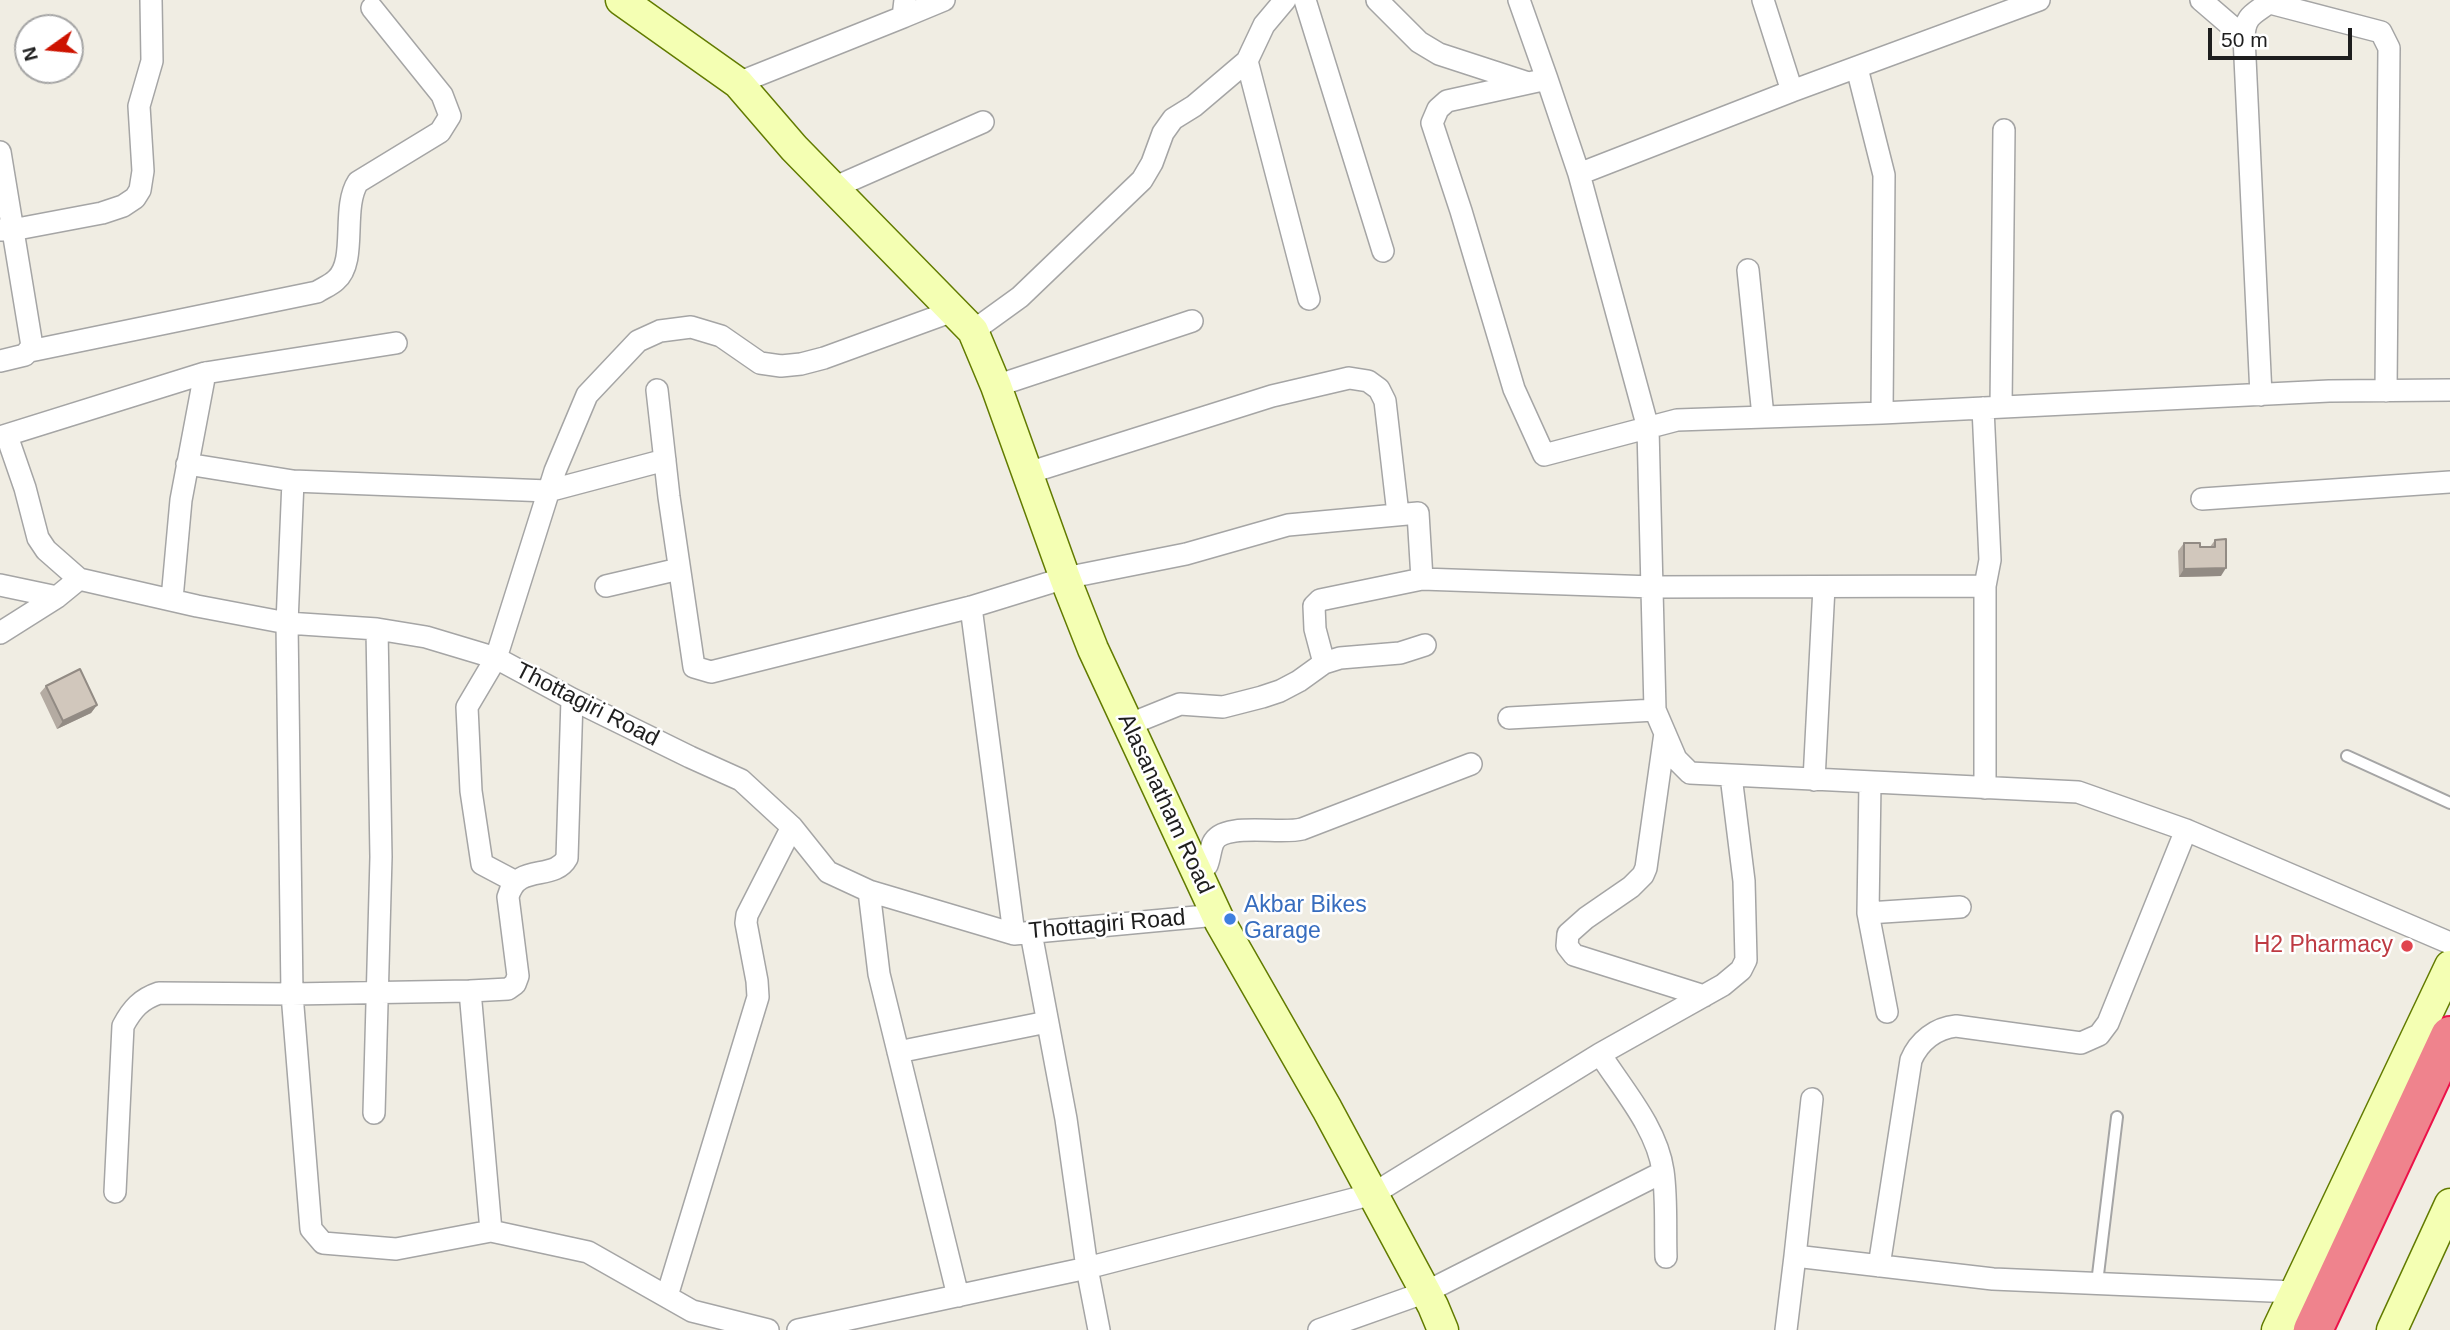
<!DOCTYPE html>
<style>
body{margin:0}
#map{position:relative;width:2450px;height:1330px;overflow:hidden;background:#f0ede3;font-family:Helvetica,sans-serif}
canvas{display:block}
.north{position:absolute;left:14px;top:14px;width:70px;height:70px;box-sizing:border-box;background:#fff;border:2px solid #a5a5a5;border-radius:50%;rotate:255deg;font-size:19px;font-weight:700;line-height:28px;text-align:center;color:#1e1e1e}
.north::after{content:'';display:block;margin:auto;width:24px;height:32px;background:#cd1300;clip-path:polygon(50% 0,100% 100%,50% 72%,0 100%)}
.scale{position:absolute;left:2208px;top:28px;width:144px;height:32px;box-sizing:border-box;border:4px solid #1e1e1e;border-top:0;padding-left:9px;font-size:21px;line-height:24px;white-space:nowrap;color:#1e1e1e;-webkit-text-stroke:5px #fff;paint-order:stroke}
</style>
<div id="map">
<canvas width="2450" height="1330"></canvas>
<div class="north">N</div>
<div class="scale">50 m</div>
</div>
<script>
const context = document.querySelector('canvas').getContext('2d');
context.lineJoin = 'round';
function trace(path, color, width, dash) {
  context.strokeStyle = color;
  context.lineWidth = width;
  context.lineCap = dash ? 'butt' : 'round';
  context.setLineDash(dash || []);
  context.stroke(path);
}
function paint(path, color) {
  context.fillStyle = color;
  context.fill(path, 'evenodd');
}
function label(font, color, halo, rows, align = 'center') {
  context.font = font + ' Helvetica,sans-serif';
  context.lineWidth = 5;
  context.setLineDash([]);
  context.textBaseline = 'middle';
  context.strokeStyle = halo;
  context.fillStyle = color;
  for (const [text, x, y, turn = 0] of rows) {
    context.save();
    context.translate(x, y);
    context.rotate((+turn || 0) * Math.PI / 180);
    context.textAlign = isNaN(turn) ? turn : align;
    if (halo) context.strokeText(text, 0, 0);
    context.fillText(text, 0, 0);
    context.restore();
  }
}
const lane = new Path2D(`
 M2347,756L2450,803
 M2097,1283L2117,1117`);
const street = new Path2D(`
 M1305,0L1383,251
 M1377,0L1419,42L1439,54L1525,82
 M1519,0L1547,79
 M1763,0L1792,91L2039,0
 M2201,0L2244,37
 M2270,3L2381,32L2389,48L2386,391
 M903,17L944,0
 M1247,61L1309,299
 M1857,68L1884,175L1882,413
 M738,83L903,17L905,0
 M1792,91L1579,174L1547,79L1447,101L1438,109L1432,123L1461,211L1514,389L1544,455L1677,420L1882,413L2329,391L2450,390
 M0,152L32,346L25,355L0,361
 M1579,174L1648,428L1655,710L1676,759L1690,773L2078,792L2186,830L2450,943
 M833,188L983,122
 M0,230H12L102,213L123,206L135,198L140,190L143,171L139,106L152,61L151,0
 M1748,270L1763,416
 M973,331L1020,297L1142,180L1152,163L1163,133L1173,119L1194,106L1247,61L1264,25L1285,0
 M30,351L317,292C323,288 331,285 336,280C358,261 341,208 358,182L440,132L450,116L442,95L372,8
 M996,386L1192,321
 M657,390L669,497L694,667L711,672L971,607L1065,578L1186,554L1288,525L1418,513L1422,579L1653,587L1985,586L1990,560L1983,408
 M2261,395L2244,37C2245,13 2256,14 2272,0
 M2001,407L2004,130
 M0,437L205,373L396,343
 M0,438L8,439L25,488L38,538L46,550L79,579L197,606L287,623L377,629L426,637L496,658L572,699L690,757L741,780L792,827L828,872L869,891L1014,934L1217,915
 M187,464L293,481L548,491L665,460
 M1028,473L1272,396L1349,378L1368,381L1379,389L1385,401L1398,514
 M2202,499L2450,482
 M0,585L57,597
 M606,586L679,569
 M172,599L181,500L205,373
 M971,607L1014,934
 M0,633L57,597L79,579
 M1324,663L1315,629L1314,606L1320,600L1422,579
 M1509,718L1655,710
 M1128,725L1180,704L1223,707L1262,697L1280,691L1299,681L1324,663L1340,658L1400,653L1425,645
 M1665,733L1646,868L1643,875L1631,887L1586,918L1568,934L1567,946L1574,955L1704,996
 M1814,780L1824,587
 M1870,783L1868,913L1887,1012
 M1985,788V586
 M1197,872L1207,865C1210,858 1210,850 1213,843C1223,821 1280,835 1302,829L1471,764
 M516,882L482,864L471,791L467,707L496,658L555,471L587,395L638,341L660,331L691,327L721,336L760,363L781,366L801,364L824,358L953,311
 M869,891L879,974L958,1296
 M1868,913L1960,907
 M1031,933L1066,1119L1087,1268L1099,1330
 M470,991L508,989L515,984L518,976L508,897C517,862 554,882 567,858L572,699
 M898,1052L1047,1022
 M1600,1054C1623,1090 1657,1128 1663,1171C1667,1199 1665,1229 1666,1257
 M374,1113L381,857L377,629
 M115,1192L123,1026C132,1009 141,999 159,993L292,994L287,623L293,481
 M491,1231L470,991L292,994L311,1229L323,1243L396,1249L491,1231L588,1252L692,1311L768,1330
 M1795,1256L1812,1099
 M1879,1266L1911,1060C1919,1041 1936,1028 1956,1026L2081,1043L2099,1035L2108,1023L2186,830
 M667,1296L758,997L757,981L746,923L747,915L792,827
 M798,1330L1087,1268L1373,1194L1600,1054L1723,985L1741,970L1746,960L1744,881L1731,776
 M1319,1330L1426,1292L1663,1172
 M1786,1330L1795,1256L1993,1279L2294,1292`);
const secondary = new Path2D(`
 M621,0L738,83L794,148L973,331L996,386L1065,578L1093,649L1220,922L1327,1109L1433,1306L1443,1330
 M2277,1330L2450,966
 M2392,1330L2450,1204`);
const highway = new Path2D(`
 M2313,1330L2450,1036`);
trace(lane, '#a5a5a5', 14);
trace(street, '#a5a5a5', 24);
trace(secondary, '#627b00', 33);
trace(highway, '#ec1249', 42);
trace(lane, '#fff', 10);
trace(street, '#fff', 21);
trace(secondary, '#f4ffb3', 30);
trace(highway, '#ef838d', 38);
paint(new Path2D(`
 M2215,540L2221,576L2179,577L2178,551L2184,543L2200,547H2210Z
 M46,686L97,705L91,713L57,729L40,693Z`), '#b4aba2');
paint(new Path2D(`
 M2226,568L2221,576L2179,577L2184,569Z
 M97,705L91,713L57,729L63,721Z`), '#928b84');
const building = new Path2D(`
 M2226,539V568L2184,569V543H2200V547H2215V540Z
 M80,669L97,705L63,721L46,686Z`);
paint(building, '#d1c7bc');
trace(building, '#928b84', 2);
for (const [x, y, r, color] of [
 [1230,919,7,"#3f7fe0"],
 [2407,946,7,"#e0444e"]
]) {
  const dot = new Path2D();
  dot.arc(x, y, r, 0, 2 * Math.PI);
  context.fillStyle = color;
  context.fill(dot);
  trace(dot, '#fff', 2.5);
}
label('23px', '#1e1e1e', '#fff', [
 ["Thottagiri Road",587,705,27],
 ["Alasanatham Road",1165,804,65],
 ["Thottagiri Road",1107,925,-5]
]);
label('23px', '#366cbe', '#fff', [
 ["Akbar Bikes",1244,906],
 ["Garage",1244,932]
], 'left');
label('23px', '#be3a42', '#fff', [
 ["H2 Pharmacy",2393,946]
], 'right');
</script>
